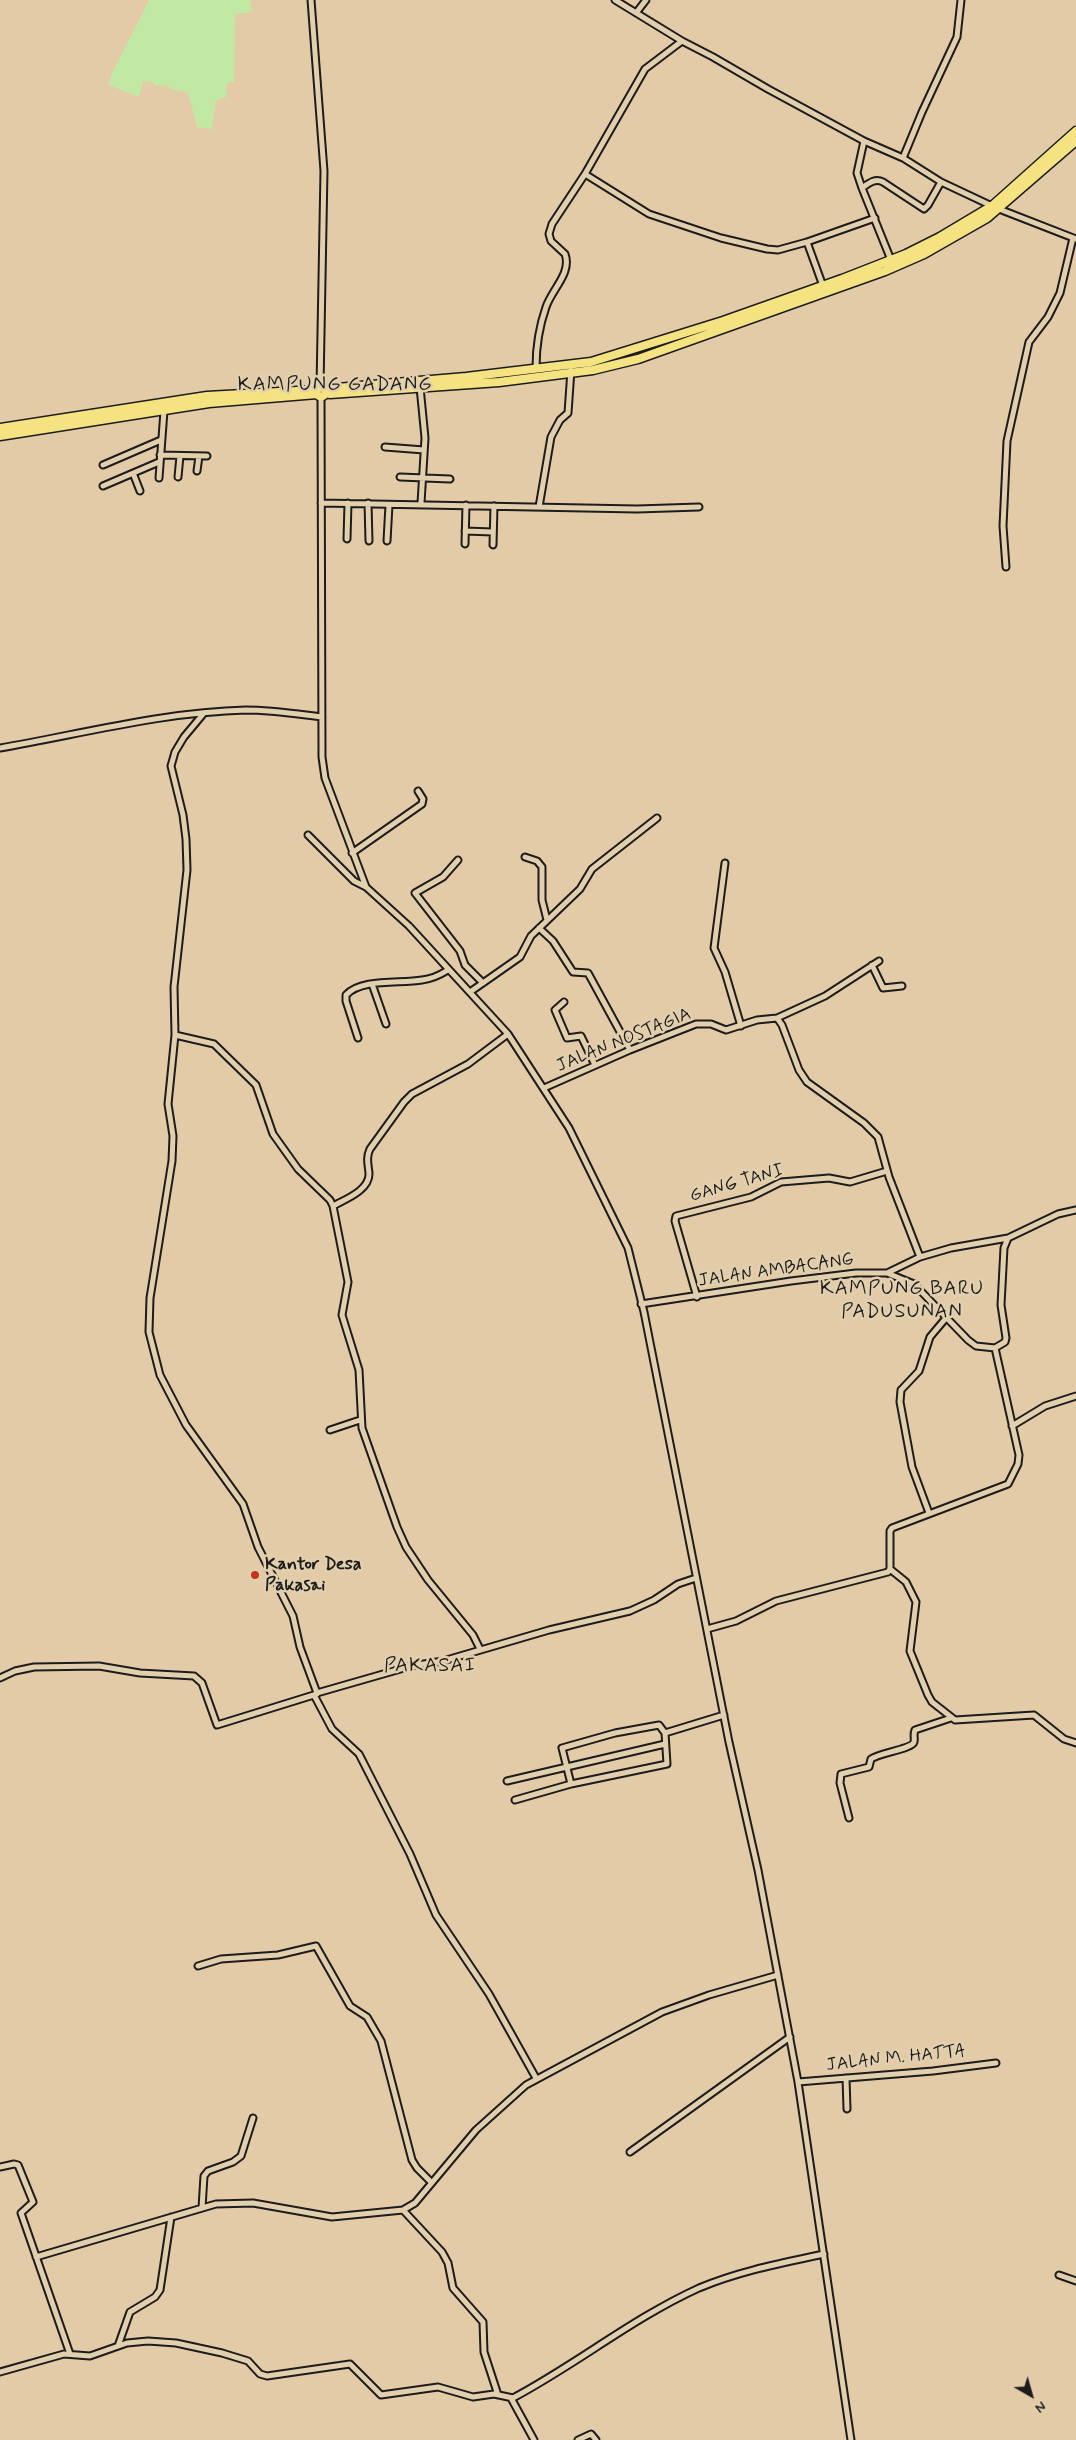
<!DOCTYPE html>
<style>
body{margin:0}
#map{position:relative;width:1076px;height:2440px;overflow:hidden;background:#e4cba7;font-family:Mynerve,sans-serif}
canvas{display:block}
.north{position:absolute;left:1006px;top:2370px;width:50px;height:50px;-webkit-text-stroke:4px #e2cfad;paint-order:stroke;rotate:142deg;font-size:14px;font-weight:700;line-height:20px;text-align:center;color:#1c1c1c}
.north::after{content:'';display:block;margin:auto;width:18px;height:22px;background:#1c1c1c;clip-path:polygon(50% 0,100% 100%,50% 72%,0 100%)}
</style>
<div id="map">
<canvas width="1076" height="2440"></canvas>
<div class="north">N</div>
</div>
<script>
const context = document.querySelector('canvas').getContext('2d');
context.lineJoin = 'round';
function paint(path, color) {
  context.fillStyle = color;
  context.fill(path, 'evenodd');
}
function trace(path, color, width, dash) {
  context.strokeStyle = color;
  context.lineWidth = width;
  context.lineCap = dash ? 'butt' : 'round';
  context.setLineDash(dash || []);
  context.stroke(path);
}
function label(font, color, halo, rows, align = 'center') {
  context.font = font + ' Mynerve,sans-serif';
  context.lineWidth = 5;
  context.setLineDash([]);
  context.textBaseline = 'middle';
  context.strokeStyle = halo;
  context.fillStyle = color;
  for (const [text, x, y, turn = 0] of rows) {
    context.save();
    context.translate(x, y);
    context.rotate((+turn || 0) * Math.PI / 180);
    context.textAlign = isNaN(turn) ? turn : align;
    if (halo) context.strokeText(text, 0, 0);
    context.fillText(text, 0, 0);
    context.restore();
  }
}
paint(new Path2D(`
 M149,0H250L252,12L235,14L234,82L227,83L226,97L216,100L212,129L197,127L188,92L170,89L167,85L155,86L152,82L143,81L139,97L109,85L111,75Z`), '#c1e9a4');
const minor = new Path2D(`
 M311,0L324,171L320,387
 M615,0L682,41L713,57L768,89L864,141L903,158
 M636,13L646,0
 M585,174L649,214L721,238L767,249L778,250L807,242L875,218
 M941,182L903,158L922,112L957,37L961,0
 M862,188L857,173L864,141
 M999,209L1076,239
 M807,242L823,286
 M891,260L862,188C869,183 875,178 883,182L924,209L928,205L941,182L992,206
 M536,368C536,347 539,327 546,307C552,289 572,273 565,254L551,241L549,234L552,224L585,174L645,69L682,41
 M420,387L425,438L421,503
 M321,396L322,757L325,778L366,887L409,926L508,1034L569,1128L628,1248L644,1312L729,1742L758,1870L798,2082L851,2440
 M385,447L424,450
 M160,455L207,456
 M103,465L161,440
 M197,471L199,456
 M133,473L140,491
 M178,477L180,456
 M400,477L450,479
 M159,478L164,411
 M103,486L159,462
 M321,503L637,509L699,507
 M368,503L369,541
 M539,507L551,437L560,420L568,413L571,370
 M465,531L493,532
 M347,539L348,503
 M387,541L389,505
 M465,544L466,505
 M493,545L494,506
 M1006,567L1003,526L1007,441L1029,342L1048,317L1060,293L1073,238
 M204,713L184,737L175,752L171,766L183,815L186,839L187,870L174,987L175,1035L168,1104L173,1136L172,1161L150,1298L149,1332L160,1375L186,1425L243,1504L258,1547L293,1616L300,1647L317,1693L411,1666L443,1661L549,1630L630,1611L654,1600L678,1584L696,1578
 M0,748C81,734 163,712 246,710C271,710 297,714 322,717
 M308,835L354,881L366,887
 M352,853L422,804L423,799L418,791
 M525,857L537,861L542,867V900L547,920
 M458,860L443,877L415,893L460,951L465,965L483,983
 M725,863L714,948L725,972L741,1026
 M539,928L553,941L573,972L588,973L630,1050
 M872,965L883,988L902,986
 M372,984L386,1024
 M470,992L520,957L531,936L580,889L592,869L657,818
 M564,1002L555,1010L567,1038L581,1036L595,1065
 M777,1018L825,996L879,961
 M175,1035L214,1044L256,1085L273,1134L298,1169L330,1200L333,1206L348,1282L342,1315L359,1370L362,1428L397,1527L406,1547L428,1580L473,1635L480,1649
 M358,1038L346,1001V995C361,978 401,984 422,980C432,979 440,975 448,970
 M544,1088L630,1050L696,1024H711L726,1030L757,1020L777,1018L782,1025L799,1070L807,1082L864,1123L878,1137L889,1177L920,1257L887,1273
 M333,1206C346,1199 370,1190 369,1173C368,1164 366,1157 370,1149L404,1102L412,1094L468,1064L508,1034
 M920,1257L951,1248L1008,1238
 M697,1297L675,1221L676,1216L751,1197L781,1182L829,1178L850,1182L887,1171
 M641,1304L791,1281L856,1273H887L914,1284L968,1340L976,1346L995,1348L1005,1342L1006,1338L1001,1305L1004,1248L1008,1238L1058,1214L1076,1210
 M1012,1426L1045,1406L1076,1396
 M330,1430L360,1420
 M929,1513L912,1467L900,1402L901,1390L919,1371L930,1337L946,1318
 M890,1569L906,1582L916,1602L910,1651L928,1695L932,1702L955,1720L1034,1715L1064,1739L1076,1743
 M707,1629L736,1621L776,1601L888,1572L890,1569V1531L892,1528L1008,1484L1018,1464L1019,1455L995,1348
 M0,1678L15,1671L34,1667L99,1666L140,1673L194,1676L202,1683L217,1725L317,1694
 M314,1695L332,1729L359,1754L410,1854L436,1915L489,1994L536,2078
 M659,1725L665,1733L667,1764L571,1784L562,1748L615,1733Z
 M665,1733L724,1715
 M507,1781L665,1744
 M515,1800L571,1784
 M849,1818L840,1783L841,1774L869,1767L871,1759C879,1753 912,1749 914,1742C915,1738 913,1735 915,1730L951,1718
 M198,1966L221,1959L278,1955L316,1946L350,2006L367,2017L381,2041L412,2160L417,2168L431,2182
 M846,2078L847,2109
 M798,2082L933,2071L996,2063
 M630,2152L790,2037
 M0,2167L14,2164L18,2165L33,2202L21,2213L70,2354
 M202,2208L204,2176L208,2171L233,2162L241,2156L253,2118
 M403,2210L442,2252L448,2263L453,2288L483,2322L484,2352L498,2395
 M36,2257L216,2204L253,2203L332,2217L403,2210L415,2203L476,2130L526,2085L662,2012L709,1995L778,1975
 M1059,2275L1076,2281
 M118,2346L130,2312L155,2297L160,2290L171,2217
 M0,2372L64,2354L90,2356L127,2343L148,2341L176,2343L222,2353L248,2361L260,2374L267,2376L350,2364L381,2395L438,2387L473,2397L494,2394L513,2398C577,2364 633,2318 699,2288C739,2271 782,2263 824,2254
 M511,2398L534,2440
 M578,2440L591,2434L596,2440`);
const trunk = new Path2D(`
 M316.5 392a4.5 4.5 0 1 1 9 0a4.5 4.5 0 1 1-9 0Z
 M325,389L466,377L591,362L723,321L842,279L906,254L940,237L992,206L1076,131
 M330,394L499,382L593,370L638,359L885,271L924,254L987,218L1076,141
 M0,428L207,396L315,390
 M0,436L209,403L317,394`);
trace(minor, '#1c1c1c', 9);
trace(trunk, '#1c1c1c', 11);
trace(minor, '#e2cfad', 5);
trace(trunk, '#f5e382', 8);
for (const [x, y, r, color] of [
 [255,1575,5,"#c8321e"]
]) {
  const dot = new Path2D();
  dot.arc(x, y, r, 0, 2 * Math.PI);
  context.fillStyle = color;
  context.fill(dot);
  trace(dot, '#e2cfad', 2);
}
label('18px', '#1c1c1c', '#e2cfad', [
 ["JALAN NOSTAGIA",624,1041,-22],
 ["GANG TANI",737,1184,-16],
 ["JALAN AMBACANG",776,1271,-8],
 ["JALAN M. HATTA",896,2059,-6]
]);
label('bold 18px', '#1c1c1c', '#e2cfad', [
 ["Kantor Desa",265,1565],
 ["Pakasai",265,1586]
], 'left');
context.letterSpacing = '1px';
label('20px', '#1c1c1c', '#e2cfad', [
 ["KAMPUNG GADANG",335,386],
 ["KAMPUNG BARU",902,1290],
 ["PADUSUNAN",902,1313],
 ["PAKASAI",430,1667]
]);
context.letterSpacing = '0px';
</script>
